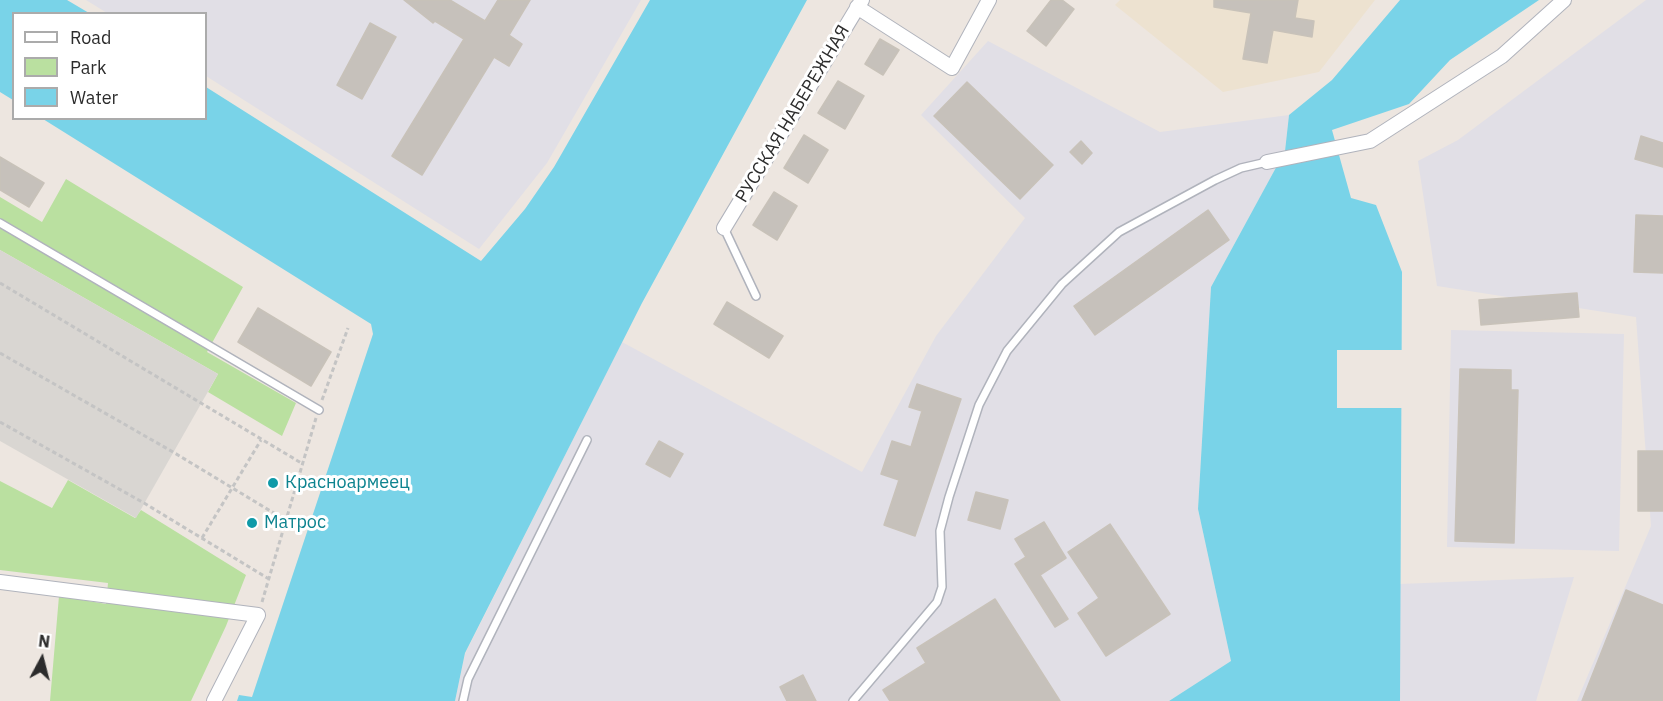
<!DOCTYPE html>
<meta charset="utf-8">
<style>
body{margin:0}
#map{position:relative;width:1663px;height:701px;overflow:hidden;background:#ede6e0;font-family:"IBM Plex Sans",sans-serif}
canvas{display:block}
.legend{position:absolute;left:12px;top:12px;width:195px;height:108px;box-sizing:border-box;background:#fff;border:2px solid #ababab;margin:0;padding:8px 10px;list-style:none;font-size:18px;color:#2c2c2c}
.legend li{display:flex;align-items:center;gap:12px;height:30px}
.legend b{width:30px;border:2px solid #ababab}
.north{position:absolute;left:12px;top:629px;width:60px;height:60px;-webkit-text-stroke:4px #fff;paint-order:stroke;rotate:7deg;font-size:16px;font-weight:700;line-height:24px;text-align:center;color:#2c2c2c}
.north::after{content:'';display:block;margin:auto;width:21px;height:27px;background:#2c2c2c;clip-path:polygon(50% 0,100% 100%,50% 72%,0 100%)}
</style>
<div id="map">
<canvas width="1663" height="701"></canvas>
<ul class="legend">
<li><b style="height:8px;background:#fff"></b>Road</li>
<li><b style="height:16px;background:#bae0a0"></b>Park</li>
<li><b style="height:16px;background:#79d3e8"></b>Water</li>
</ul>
<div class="north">N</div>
</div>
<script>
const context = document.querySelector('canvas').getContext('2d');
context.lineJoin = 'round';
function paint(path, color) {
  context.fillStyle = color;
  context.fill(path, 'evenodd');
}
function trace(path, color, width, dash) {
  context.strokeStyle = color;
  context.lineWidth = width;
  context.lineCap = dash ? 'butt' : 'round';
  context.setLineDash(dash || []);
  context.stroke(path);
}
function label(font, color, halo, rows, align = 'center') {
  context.font = font + ' "IBM Plex Sans",sans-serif';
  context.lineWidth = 6;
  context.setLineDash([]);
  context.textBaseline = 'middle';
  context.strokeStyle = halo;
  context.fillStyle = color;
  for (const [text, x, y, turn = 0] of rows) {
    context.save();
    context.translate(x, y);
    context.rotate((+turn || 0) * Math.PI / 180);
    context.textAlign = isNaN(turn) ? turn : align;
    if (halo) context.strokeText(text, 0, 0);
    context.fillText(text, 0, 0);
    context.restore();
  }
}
paint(new Path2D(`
 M86,0H641L547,163L479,249L206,76V14L107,13Z
 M1646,0H1663V701H1577L1651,526L1636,317L1437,286L1418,161L1458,140Z
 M988,41L1160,132L1289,115L1285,151L1211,287L1198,509L1231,661L1169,701H455L465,654L622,342L862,472L936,336L1025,218L921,115Z
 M1451,330L1624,334L1619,551L1447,547Z
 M1574,577L1536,701H1400V584Z`), '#e1dfe6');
paint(new Path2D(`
 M1120,0H1375L1319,72L1223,92L1115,5Z`), '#ede2d0');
paint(new Path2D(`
 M66,179L243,287L207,352L296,403L282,436L208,392L218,374L0,250V197L42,222Z
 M68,480L135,518L141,510L246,575L226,626L191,701H50L59,596L106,604L108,583L0,570V481L52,508Z`), '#bae0a0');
paint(new Path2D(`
 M0,250L218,374L136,518L0,441Z`), '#d9d6d2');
paint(new Path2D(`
 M0,0H67L89,13L14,14L13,100L0,92Z
 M650,0H807L642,303L465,653L455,701H237L239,695L252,697L373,334L371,324L43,119L206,118V87L481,261L525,209L554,167Z
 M1400,0H1539L1450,60L1409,104L1332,130L1351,198L1376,205L1402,272L1400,701H1169L1231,661L1198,509L1211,287L1285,151L1289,115L1332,80Z`), '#79d3e8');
paint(new Path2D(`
 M1337,350H1402V408H1337Z`), '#ede6e0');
const building = new Path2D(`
 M404,0H450L485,21L498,0H530L509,35L522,44L509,66L494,57L422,175L392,156L464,39L435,21L433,23Z
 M1051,0H1062L1074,9L1046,46L1027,31Z
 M1214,0H1298L1295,18L1314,21L1312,37L1273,30L1267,63L1243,59L1251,13L1214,7Z
 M370,23L396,37L362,99L337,85Z
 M880,39L899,50L883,75L865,64Z
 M838,81L864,96L845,129L818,113Z
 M967,82L1053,165L1020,199L934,116Z
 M804,135L828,150L808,183L784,168Z
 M1641,136L1663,143V167L1635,159Z
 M1081,141L1092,153L1082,164L1070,152Z
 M0,157L44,183L29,207L0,190Z
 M774,192L797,206L777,240L753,225Z
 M1208,210L1229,240L1095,335L1074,306Z
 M1636,215L1663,216V273L1634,272Z
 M1577,293L1579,317L1481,325L1479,300Z
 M727,302L783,336L769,358L714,324Z
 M258,308L331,352L311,386L238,342Z
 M1460,369L1511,370V390H1518L1514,543L1455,541Z
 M917,384L961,399L915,536L884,525L899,480L881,474L892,441L911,447L922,411L909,407Z
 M659,441L683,454L670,477L646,464Z
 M1638,451H1663V511H1638Z
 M976,492L1008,500L1000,529L968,520Z
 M1044,522L1066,558L1040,575L1068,619L1055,627L1015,564L1026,557L1015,539Z
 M1110,524L1170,614L1106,656L1078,613L1099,598L1068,552Z
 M1626,590L1663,605V701H1582Z
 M995,599L1060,701H890L883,690L926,663L917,648Z
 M803,675L816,701H787L780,687Z`);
paint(building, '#c6c1bb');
trace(building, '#c8c2b9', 1.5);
const lane = new Path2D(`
 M0,223L319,410
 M724,228L756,296
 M463,701L468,679L587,440
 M853,701L937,602L942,587L940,531L949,497L979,405L1007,351L1062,284L1119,232L1215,180L1241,168L1267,162`);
const street = new Path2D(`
 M857,7L952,68L989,0
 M1267,162L1370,141L1502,56L1564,0
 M724,228L862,0
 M0,582L258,615L214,701`);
trace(lane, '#b0b3bc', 10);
trace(street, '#b0b3bc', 16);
trace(new Path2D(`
 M0,283L303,464
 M0,353L173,452L287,521
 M322,400L348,328
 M0,422L144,503L269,579
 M202,538L261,440
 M262,602L316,418`), '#c4c4c4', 3, [4.5, 3]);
trace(lane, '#fff', 7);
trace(street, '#fff', 14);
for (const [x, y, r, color] of [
 [273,483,6,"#0f9aa8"],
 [252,523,6,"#0f9aa8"]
]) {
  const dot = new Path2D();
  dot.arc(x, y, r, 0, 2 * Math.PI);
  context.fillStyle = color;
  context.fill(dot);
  trace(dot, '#fff', 2);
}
label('18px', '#2c2c2c', '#fff', [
 ["РУССКАЯ НАБЕРЕЖНАЯ",793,114,-59]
]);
label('18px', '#0d838f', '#fff', [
 ["Красноармеец",285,483],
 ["Матрос",264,523]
], 'left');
</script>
